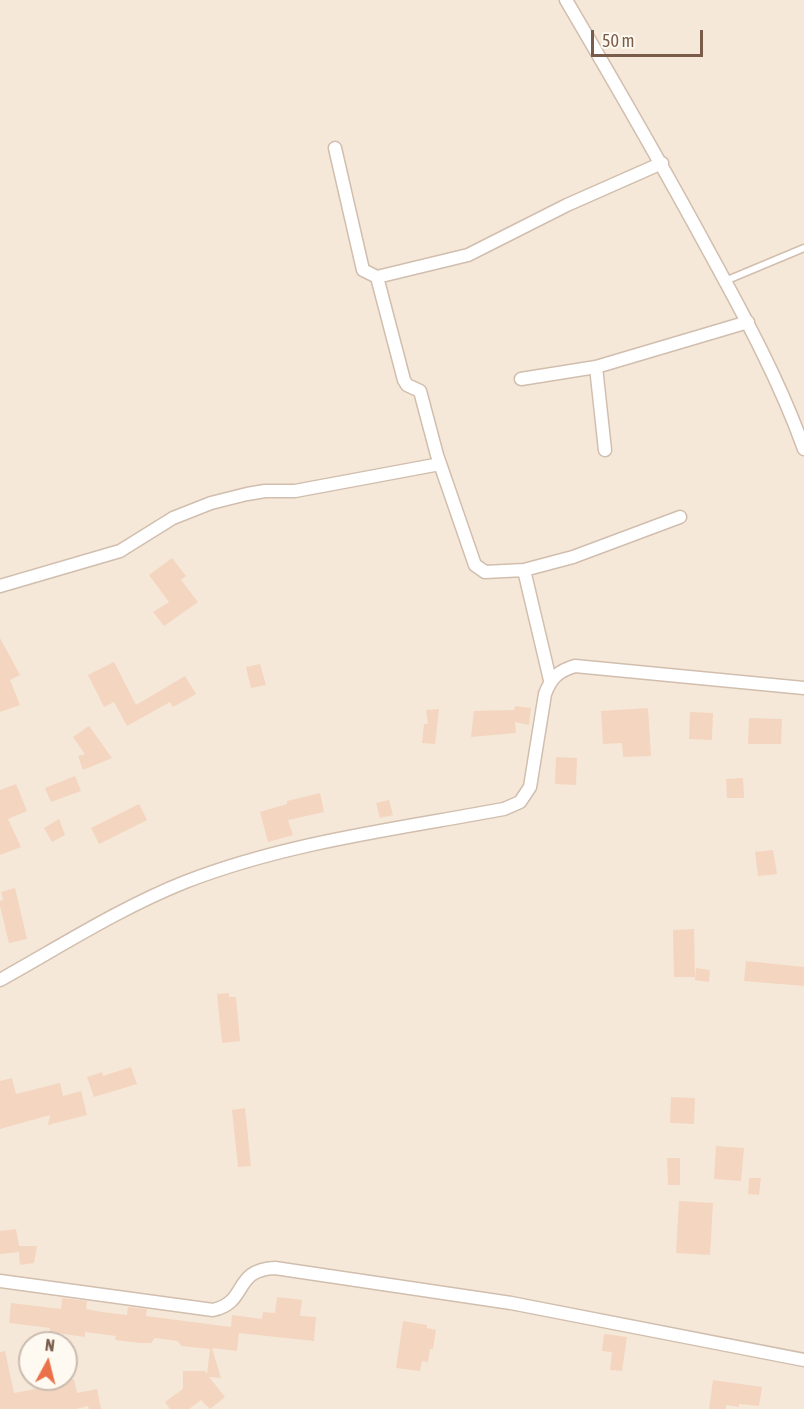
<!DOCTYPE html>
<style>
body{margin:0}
#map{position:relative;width:804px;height:1409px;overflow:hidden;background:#fdf6ea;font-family:"Asap Condensed",sans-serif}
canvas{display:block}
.north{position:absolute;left:18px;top:1331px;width:60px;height:60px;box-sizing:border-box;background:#fffaf1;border:2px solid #cabbaf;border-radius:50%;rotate:7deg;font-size:16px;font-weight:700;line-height:24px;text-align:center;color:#7a5c4b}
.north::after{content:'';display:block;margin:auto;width:21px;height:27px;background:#eb714b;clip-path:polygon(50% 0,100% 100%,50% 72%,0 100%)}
.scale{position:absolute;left:591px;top:30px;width:112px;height:27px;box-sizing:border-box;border:3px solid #7a5c4b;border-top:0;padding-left:8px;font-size:18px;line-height:21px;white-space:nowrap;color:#7a5c4b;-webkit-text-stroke:4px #fffaf1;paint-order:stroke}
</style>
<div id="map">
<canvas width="804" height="1409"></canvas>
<div class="north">N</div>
<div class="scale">50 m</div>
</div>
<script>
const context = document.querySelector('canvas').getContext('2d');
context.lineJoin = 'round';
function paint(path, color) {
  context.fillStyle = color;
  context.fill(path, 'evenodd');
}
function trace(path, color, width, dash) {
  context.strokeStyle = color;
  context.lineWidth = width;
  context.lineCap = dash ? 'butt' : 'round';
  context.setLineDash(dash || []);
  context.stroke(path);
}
paint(new Path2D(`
 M0,0H804V1409H0ZM30,1343H66V1379H30Z`), '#f5e8d8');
paint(new Path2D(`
 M172,558L186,576L181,580L198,602L164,626L153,612L169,602L149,575Z
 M0,638L20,675L10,680L20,705L0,712Z
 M114,662L136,705L185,676L196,694L173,707L170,702L127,726L114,702L104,707L88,675Z
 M260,664L266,685L251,688L246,667Z
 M515,706L531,708L529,725L515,722L516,733L471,737L474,711L514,710Z
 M648,708L651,756L623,757L622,743L603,744L601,711Z
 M439,709L435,744L422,743L424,724H428L426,710Z
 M690,712L713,713L712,740L689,739Z
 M749,718L782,719L781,744H748Z
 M89,726L112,758L83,770L78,756L85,754L73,737Z
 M556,757L577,758L576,785L555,784Z
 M75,776L81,791L51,802L45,788Z
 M743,778L744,798H727L726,779Z
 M16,784L27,811L8,819L21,847L0,855V790Z
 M320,793L324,812L288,820L293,835L268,842L260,812L287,804V801Z
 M389,800L393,815L380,818L376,803Z
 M139,804L147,820L99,844L91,828Z
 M59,819L65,835L52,842L44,828Z
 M773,850L777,874L758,876L755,852Z
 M15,888L27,939L9,943L0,906V901L3,900L1,892Z
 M694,929L695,977H674L673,930Z
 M746,961L804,967V986L744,981Z
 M696,968L710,970L709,982L695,980Z
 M229,993V997H236L240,1041L222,1043L217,994Z
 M131,1067L137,1084L94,1097L87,1077L102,1072L103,1076Z
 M12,1078L16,1094L60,1083L63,1096L81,1091L87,1115L48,1125L50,1115L0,1129V1081Z
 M671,1097L695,1098L694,1124L670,1123Z
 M245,1108L251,1166L238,1167L232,1110Z
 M716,1146L744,1148L741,1181L714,1179Z
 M667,1158H680V1185H668Z
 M749,1178H761L759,1195L748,1194Z
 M679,1201L713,1203L710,1255L676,1253Z
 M16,1229L19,1246H37L34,1263L20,1265L19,1252L0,1254V1231Z
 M277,1297L302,1300L300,1316L316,1317L314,1341L239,1333L237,1351L212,1348L221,1378L209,1377L225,1397L210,1409L201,1400L189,1409H170L165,1402L183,1389V1371H205L207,1374L210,1349L181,1346L178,1341L155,1338L151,1343H140L115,1340L116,1336L85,1332V1337L50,1332V1328L9,1323L11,1303L61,1309L62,1298L87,1301L86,1309L102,1312L127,1315L128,1307L147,1309L146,1316L231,1327L232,1315L262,1319L263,1312L275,1313Z
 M403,1321L427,1325V1328L436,1330L433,1349H430L428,1362L422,1361L420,1371L396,1368Z
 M604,1334L627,1337L622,1371L610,1370L612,1352L602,1351Z
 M5,1351L14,1393L57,1385L56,1379H74L77,1393L97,1389L101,1409H89L88,1406L76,1409H0V1352Z
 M713,1380L762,1387L759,1406L739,1404V1407L726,1405V1409H709Z`), '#f4d5c0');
const service = new Path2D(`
 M725,281L804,248`);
const minor = new Path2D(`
 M566,0C616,85 665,170 712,257C746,319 780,382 804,449
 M335,148L363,270L377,277L468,255L567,205L662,163
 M377,277L404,380L407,385L420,391L437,455L475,565L485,572L524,570
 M521,379L596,367
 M605,450L596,367L748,322
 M0,586L120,551L173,518L211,503L247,494L265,491H295L440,464
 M550,680L524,570L573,557L680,517
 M0,980C61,946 120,908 185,882C288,842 397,829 504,809L520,802L530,787L545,694C551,678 558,671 575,666L804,688
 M0,1281L213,1310C249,1302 232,1270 275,1268L511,1303L804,1360`);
trace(service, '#d1beae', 9);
trace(minor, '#d1beae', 15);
trace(service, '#fff', 6);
trace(minor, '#fff', 12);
</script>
